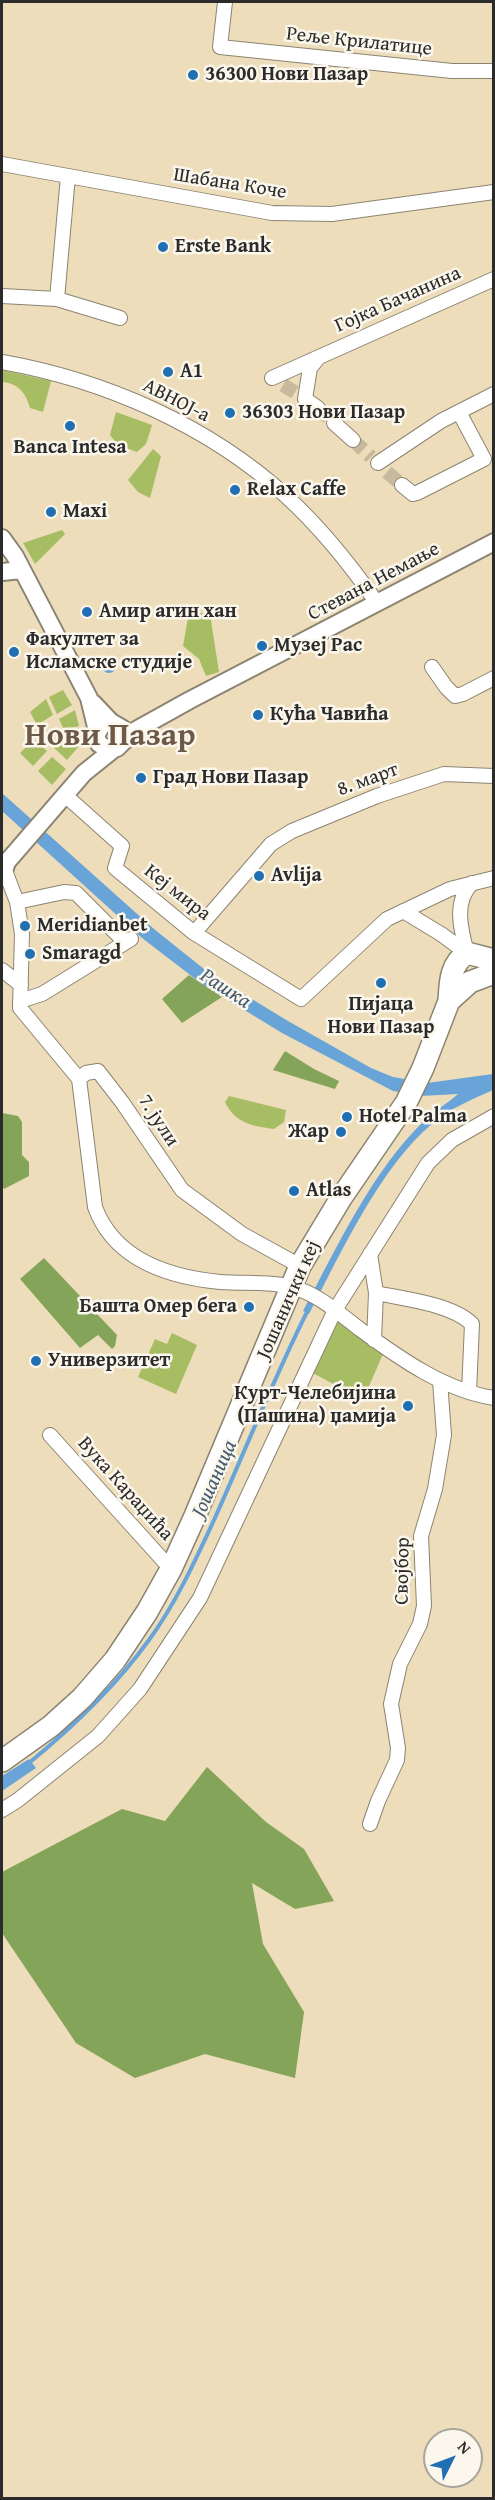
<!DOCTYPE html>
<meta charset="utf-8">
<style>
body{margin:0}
#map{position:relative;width:495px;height:2500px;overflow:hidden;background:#eeddba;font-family:"Gentium Book Plus",serif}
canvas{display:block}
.frame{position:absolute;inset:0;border:3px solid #2b2b2b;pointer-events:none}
.north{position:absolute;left:423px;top:2428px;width:60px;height:60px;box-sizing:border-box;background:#fbf7ec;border:2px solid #a8a59f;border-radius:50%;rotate:48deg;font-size:16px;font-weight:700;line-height:24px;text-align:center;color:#2b2b2b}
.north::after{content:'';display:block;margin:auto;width:21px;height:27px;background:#1f6fb2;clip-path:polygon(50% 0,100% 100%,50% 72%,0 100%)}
</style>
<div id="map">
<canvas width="495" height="2500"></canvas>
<div class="frame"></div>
<div class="north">N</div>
</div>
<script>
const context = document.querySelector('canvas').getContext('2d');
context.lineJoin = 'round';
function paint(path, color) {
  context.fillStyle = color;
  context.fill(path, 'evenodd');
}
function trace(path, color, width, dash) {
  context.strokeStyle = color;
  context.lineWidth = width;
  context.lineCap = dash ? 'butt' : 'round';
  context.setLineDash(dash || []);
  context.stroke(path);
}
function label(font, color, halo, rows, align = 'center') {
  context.font = font + ' "Gentium Book Plus",serif';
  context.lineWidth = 5;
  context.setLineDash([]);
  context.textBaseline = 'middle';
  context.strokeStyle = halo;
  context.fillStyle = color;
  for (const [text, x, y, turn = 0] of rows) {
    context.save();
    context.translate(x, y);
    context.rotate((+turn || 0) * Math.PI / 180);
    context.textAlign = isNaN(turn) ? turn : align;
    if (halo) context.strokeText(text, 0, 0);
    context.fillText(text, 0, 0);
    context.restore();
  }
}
paint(new Path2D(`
 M2,370L51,381L43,412L30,408C26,393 18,383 2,382Z
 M116,412L152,425L146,444L137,452L118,445L110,435Z
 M153,449L161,456L150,498L138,492L128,480Z
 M62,530L65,534L35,564L23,543Z
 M189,612L210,614L219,672L206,676L199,659L183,646Z
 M63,690L72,705L57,714L49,697Z
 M46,699L53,715L37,725L30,712Z
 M75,710L79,726L64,730L59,719Z
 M81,732L79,746L67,760L54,748L61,736Z
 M32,741L38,743L47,751L33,766L20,753Z
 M52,757L66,769L52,785L38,771Z
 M229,1096L286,1110L284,1122L274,1129C252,1126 235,1123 225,1102Z
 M338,1322L383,1354L363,1400L311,1372Z
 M172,1333L197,1345L176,1394L138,1377L155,1339L167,1344Z`), '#a6bd63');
paint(new Path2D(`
 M189,975L222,997L182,1023L162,999Z
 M285,1051L314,1069L339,1081L335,1089L273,1070Z
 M2,1113L18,1116L22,1122V1155L29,1162V1176L4,1189L2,1185Z
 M44,1258L117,1335L115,1346L112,1349L98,1335L80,1348L20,1279Z
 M207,1767L266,1822L304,1849L334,1901L295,1909L252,1883L263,1944L304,2012L295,2078L205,2054L135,2078L76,2043L2,1933V1872L122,1809L165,1821Z`), '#84a459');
paint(new Path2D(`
 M102 666a7 7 0 1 1 14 0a7 7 0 1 1-14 0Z
 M2,793L154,929L209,973L288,1021L371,1068L393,1077L427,1083L493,1074V1090C473,1099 451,1108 433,1123C380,1167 341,1253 309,1314L303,1311C337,1247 373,1169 426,1119C436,1110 448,1103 458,1094L421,1096L393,1091L282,1033L202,984L142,938L2,811Z
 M29,1759L36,1768L2,1791V1776Z`), '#69a4d9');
trace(new Path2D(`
 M29,1763C74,1726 115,1687 149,1640C176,1603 195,1561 214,1520C246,1449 274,1377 309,1308`), '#69a4d9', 4);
trace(new Path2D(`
 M283,385L298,394
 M318,408L334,423
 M353,440L371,457
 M387,472L402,485`), '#c7b99d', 14, [14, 7]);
const minor = new Path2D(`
 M225,2L220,47L452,71H494
 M2,164L272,213L332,214L494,192
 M2,296L57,299L120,318
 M57,299L68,176
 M2,362C104,380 208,425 286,496C321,528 350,564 377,603
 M272,378L494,279
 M318,408L305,399L310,368L319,357
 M334,423L353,440
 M378,463L441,421L494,394
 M402,485L413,494L417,493L484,459L459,412
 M432,667L446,687L455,696L463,694L494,678
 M66,796L122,846L115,868L194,933L301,999L387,919L450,889L494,878
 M4,868L17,902L22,934L20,1008L79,1079
 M17,902L64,892L76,893L125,942
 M403,911L441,934L467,953
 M194,933L271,844L292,831L377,796L444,774L494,776
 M467,953C461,930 453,902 472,883
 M2,970L21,985
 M20,1001L42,994L131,939
 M79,1079L95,1207C114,1259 168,1277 220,1282C243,1284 269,1281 292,1287C317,1293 341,1315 361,1330C399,1358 446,1391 494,1398
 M79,1079L86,1073L98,1071L122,1102L182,1190L242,1234L300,1266
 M370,1254L376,1293L374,1340
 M376,1293C404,1299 452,1304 472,1324L469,1392
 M50,1435L171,1569
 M2,1810L18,1800L98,1736L140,1689L200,1598L335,1310L428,1163L452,1140L494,1116
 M370,1824L378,1801L397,1760L398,1748L391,1704L400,1664L420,1624L424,1606L421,1536L435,1489L444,1435L440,1381`);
const tertiary = new Path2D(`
 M2,538L15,556L89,698L97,731
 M2,572L22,570
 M93,703L111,722L123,729L122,743L117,748L110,750L99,744L96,735L103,724L111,722
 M122,743L136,730L190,700L494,542
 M2,877L7,862L84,773L114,749`);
const primary = new Path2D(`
 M449,1001C450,983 450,964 467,953L494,960
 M2,1761L51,1726L82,1698L115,1660L147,1612L171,1569L195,1516L300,1266L341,1198L406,1103L423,1068L449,1001L470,982L494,973`);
trace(minor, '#8c8472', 16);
trace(tertiary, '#8c8472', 20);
trace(primary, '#8c8472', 24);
trace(minor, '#fff', 14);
trace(tertiary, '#fff', 16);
trace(primary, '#fff', 21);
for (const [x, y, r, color] of [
 [193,75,6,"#1f6fb2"],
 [163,247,6,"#1f6fb2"],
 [168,372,6,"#1f6fb2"],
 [230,413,6,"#1f6fb2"],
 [70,426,6,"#1f6fb2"],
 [235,490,6,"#1f6fb2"],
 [51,512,6,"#1f6fb2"],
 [87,612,6,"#1f6fb2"],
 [262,646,6,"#1f6fb2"],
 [14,652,6,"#1f6fb2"],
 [258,715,6,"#1f6fb2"],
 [141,778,6,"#1f6fb2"],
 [259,876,6,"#1f6fb2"],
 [25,926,6,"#1f6fb2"],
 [30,954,6,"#1f6fb2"],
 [381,983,6,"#1f6fb2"],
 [347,1117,6,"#1f6fb2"],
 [341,1132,6,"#1f6fb2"],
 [294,1191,6,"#1f6fb2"],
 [249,1307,6,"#1f6fb2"],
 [36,1361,6,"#1f6fb2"],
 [408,1406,6,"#1f6fb2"]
]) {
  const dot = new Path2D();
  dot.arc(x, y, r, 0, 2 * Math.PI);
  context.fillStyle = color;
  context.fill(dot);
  trace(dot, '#fbf7ec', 2);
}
label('20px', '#2b2b2b', '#fbf7ec', [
 ["Реље Крилатице",359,42,6],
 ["Шабана Коче",230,184,9],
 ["Гојка Бачанина",398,300,-24],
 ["АВНОЈ-а",176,401,27],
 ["Стевана Немање",374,582,-28],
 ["8. март",368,780,-20],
 ["Кеј мира",177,893,38],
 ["7. јули",158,1121,57],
 ["Јошанички кеј",289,1300,-66],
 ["Вука Караџића",125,1489,48],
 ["Својбор",403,1571,-89]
]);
label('bold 20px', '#2b2b2b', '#fbf7ec', [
 ["36300 Нови Пазар",205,75],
 ["Erste Bank",175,247],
 ["A1",180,372],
 ["36303 Нови Пазар",242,413],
 ["Banca Intesa",70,448,"center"],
 ["Relax Caffe",247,490],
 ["Maxi",63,512],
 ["Амир агин хан",99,612],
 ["Факултет за",26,640],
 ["Исламске студије",26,663],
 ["Музеј Рас",274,646],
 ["Кућа Чавића",270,715],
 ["Град Нови Пазар",153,778],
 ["Avlija",271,876],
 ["Meridianbet",37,926],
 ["Smaragd",42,954],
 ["Пијаца",381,1005,"center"],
 ["Нови Пазар",381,1028,"center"],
 ["Hotel Palma",359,1117],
 ["Жар",329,1132,"right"],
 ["Atlas",306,1191],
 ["Башта Омер бега",237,1307,"right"],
 ["Универзитет",48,1361],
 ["Курт-Челебијина",396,1394,"right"],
 ["(Пашина) џамија",396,1417,"right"]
], 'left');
label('italic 21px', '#445b71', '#fbf7ec', [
 ["Рашка",225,989,33],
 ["Јошаница",215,1479,-66]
]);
label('bold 32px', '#6c5947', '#fbf7ec', [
 ["Нови Пазар",110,737]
]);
</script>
